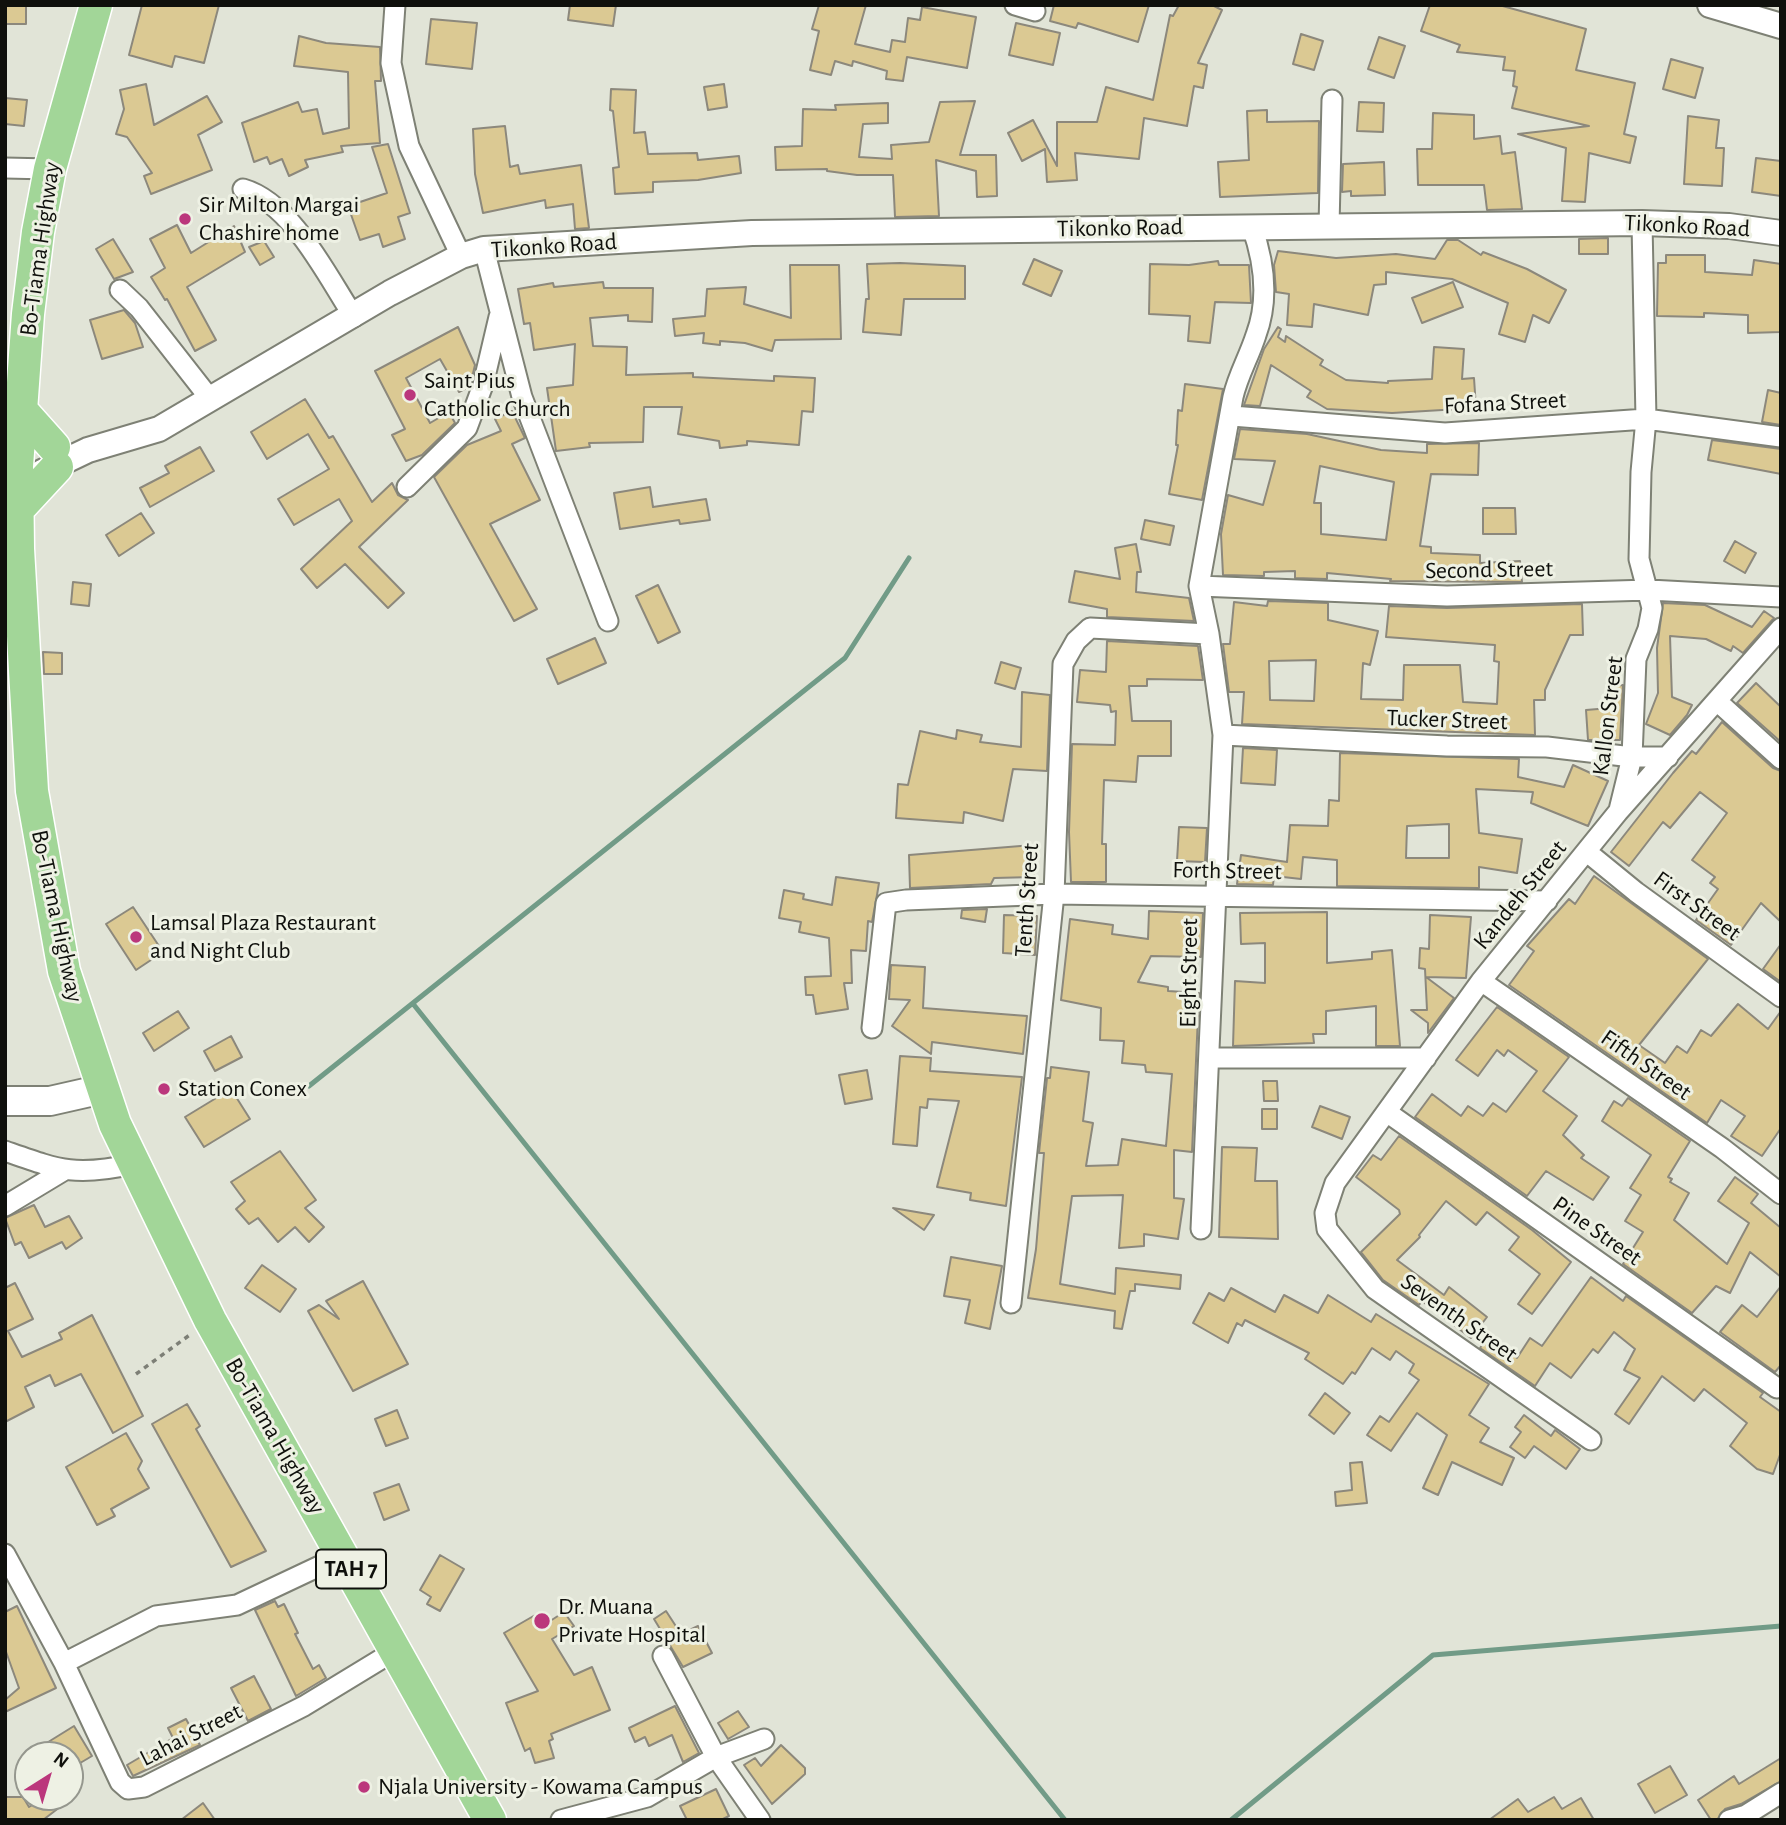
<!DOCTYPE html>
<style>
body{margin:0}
#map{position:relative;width:1786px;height:1825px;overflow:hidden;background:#e1e4d7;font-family:"Alegreya Sans",sans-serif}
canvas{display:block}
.frame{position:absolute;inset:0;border:7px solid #0f100c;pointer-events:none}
.north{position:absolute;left:14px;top:1741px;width:70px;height:70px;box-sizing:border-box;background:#eef1e4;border:2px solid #95978e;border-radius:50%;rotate:37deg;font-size:19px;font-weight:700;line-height:28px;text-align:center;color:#0f100c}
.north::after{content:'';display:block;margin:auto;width:24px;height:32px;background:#bb377c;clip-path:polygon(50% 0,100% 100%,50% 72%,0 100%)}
</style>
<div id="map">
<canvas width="1786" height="1825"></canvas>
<div class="frame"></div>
<div class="north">N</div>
</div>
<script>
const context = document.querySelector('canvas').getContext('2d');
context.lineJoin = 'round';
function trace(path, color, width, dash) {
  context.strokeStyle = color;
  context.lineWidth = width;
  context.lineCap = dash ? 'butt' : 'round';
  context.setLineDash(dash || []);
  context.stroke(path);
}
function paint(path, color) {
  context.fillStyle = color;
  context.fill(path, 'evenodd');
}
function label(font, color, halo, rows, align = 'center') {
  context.font = font + ' "Alegreya Sans",sans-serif';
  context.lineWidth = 6;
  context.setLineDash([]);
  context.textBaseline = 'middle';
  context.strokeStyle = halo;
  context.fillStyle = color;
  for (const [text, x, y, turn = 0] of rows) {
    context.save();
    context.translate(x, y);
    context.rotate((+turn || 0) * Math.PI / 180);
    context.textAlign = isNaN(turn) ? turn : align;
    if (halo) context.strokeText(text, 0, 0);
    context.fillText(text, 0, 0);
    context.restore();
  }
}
trace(new Path2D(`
 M414,1005L1065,1820
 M309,1086L845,658L909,558
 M1231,1820L1433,1655L1781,1626`), '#719b87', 5);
const building = new Path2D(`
 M5,5H26V24H5Z
 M142,5H219L204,63L175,56L172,67L129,55Z
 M570,5H616L613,26L568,20Z
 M819,5H866L855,44L890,52L892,40L905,42L908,18L920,20L922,7L976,17L967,68L907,57L903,81L886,79L887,71L853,61L852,66L835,61L831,75L810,70L819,31L812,29Z
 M1054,5H1149L1138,42L1078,23L1076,28L1050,21Z
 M1179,5H1212L1222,10L1198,63L1207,65L1203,88L1194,86L1187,126L1144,118L1139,159L1075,153L1077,180L1047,182L1045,149L1022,161L1008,133L1033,120L1057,166V122H1097L1106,87L1153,100L1170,15L1173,16Z
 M1430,5H1499L1586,29L1576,70L1635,83L1624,134L1636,137L1630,163L1589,153L1585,202L1562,201L1566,148L1518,134L1589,126L1512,108L1517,87L1513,86L1515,71L1503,70L1505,57L1457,52L1460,45L1421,31Z
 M431,19L477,23L472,69L426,64Z
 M1016,23L1060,33L1053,65L1009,55Z
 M1301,34L1323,41L1314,70L1293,64Z
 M299,36L326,43L380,47L381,81H375L380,143L341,146L343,152L305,160L308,167L289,176L282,159L270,164L267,157L254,162L242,123L298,102L302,112L317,109L323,134L349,128L348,72L294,66Z
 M1379,37L1405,46L1394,78L1368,69Z
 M1671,59L1703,68L1695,98L1663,89Z
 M146,84L154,125L207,96L222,122L198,135L212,170L151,194L144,176L152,173L127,137L116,134L124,109L120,90Z
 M724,84L727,107L708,110L704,87Z
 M611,89L636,90L634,133L645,132L648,154L697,153L698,160L739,156L741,173L698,180L653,182V192L615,194L613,168L619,167L613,111L610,110Z
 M5,98L27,100L24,126L5,124Z
 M975,101L960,155H996L997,196L977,197L976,171L936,160L939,216L895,217L893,175H857L827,171V169L776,170L775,147L802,146L803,109L836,110L835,105L888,103V123L863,124L859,157L892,159L891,145L929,142L940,102Z
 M1359,102L1384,103L1383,132L1357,131Z
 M1267,110V122L1319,121L1318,193L1220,197L1218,162L1249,160L1247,111Z
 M1433,113L1474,115V139L1500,136L1502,154L1515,152L1522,209L1487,210L1484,185H1418L1417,149H1432Z
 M1688,116L1719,120L1716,148H1724L1722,186L1684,184Z
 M505,126L510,167L518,165L520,174L581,165L589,228L575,229L573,204L546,208L545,200L483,213L475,174L473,129Z
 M388,144L410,213L398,217L405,239L383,247L379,234L360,240L348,206L387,193L372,147Z
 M1756,158L1781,161V196L1752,192Z
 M1384,162L1385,195L1351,196V191L1342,192L1343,164Z
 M177,225L191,253L234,226L245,252L187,287L216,340L195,351L167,299L165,300L151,277L165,268L150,239Z
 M1608,238V254H1579V239Z
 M113,239L133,272L114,279L96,249Z
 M1447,240H1458L1481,255L1483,252L1527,269L1566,290L1549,323L1533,315L1525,342L1499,334L1508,303L1452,279L1386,272V284L1374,285L1368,315L1314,304L1312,327L1287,325L1289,294L1276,292L1274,265L1278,251L1336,258L1396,254L1435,259Z
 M264,241L274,257L260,265L249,247Z
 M1666,255H1705V272L1752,275L1754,260L1781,264V332L1748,333V315L1704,313V317L1657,316L1658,263H1666Z
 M1034,259L1062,271L1051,296L1023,284Z
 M1218,261L1219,265H1249L1251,303L1215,302L1210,343L1188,341L1190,316L1149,314L1150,264L1189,265Z
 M900,263L965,266V299H904L901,335L863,332L866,299H869L867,264Z
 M790,265H839L841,339L775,340L772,351L745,343L720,341V345L703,343L704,333L675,336L673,319L705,316L707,289L746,287L744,304L791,318Z
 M603,282L604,288H653L652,322L628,321V315L590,318L593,346L627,347L626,375L693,373V377L774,381V376L815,378L813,412L802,411L799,445L747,441V445L720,448L719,441L678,434L682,407H644L643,442L589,443L590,447L556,451L547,388L573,385L575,344L534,350L530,323L524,324L518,289L553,283L554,287Z
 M1453,282L1463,307L1422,323L1412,298Z
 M124,310L135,323L143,347L102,359L90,320Z
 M458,327L475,365L470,386L459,392L440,359L406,378L430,423L449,412L455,423L422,455L406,461L392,435L405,429L375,371Z
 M1278,327L1281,329L1278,337L1285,342L1286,336L1323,360L1320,365L1346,380L1388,383V381L1432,379L1434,347L1464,349L1462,379L1474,378L1476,408L1392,413L1327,409L1307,397L1311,391L1271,365L1260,406L1244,405L1264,349Z
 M1185,384L1223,389L1202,500L1169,494L1178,445H1176L1178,410L1182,411Z
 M1768,390L1781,393V425L1762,422Z
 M305,399L329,438L333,436L372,502L392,483L398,495L408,500L359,547L404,593L388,608L345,564L317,588L301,569L352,521L339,499L294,525L278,499L329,469L308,434L267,459L251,432Z
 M512,411L525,438L512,444L540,500L490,524L537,609L514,621L434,477L467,445L501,431L495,419Z
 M1240,429L1307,434L1381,450L1427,453V444L1479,443L1478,475L1431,474L1420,546L1431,547V553L1480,555V563L1520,561L1522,582L1390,581L1391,579L1327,573V579L1295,578V571L1264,572V576L1223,575L1221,534L1228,495L1263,505L1275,461L1234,459ZM1320,466L1394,482L1386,540L1321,534V503H1314Z
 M1712,440L1781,449V474L1708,460Z
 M200,447L214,471L150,507L140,488L169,473L165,466Z
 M650,487L653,507L706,499L710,520L680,524L679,520L620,529L614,493Z
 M1483,508H1515L1516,534H1483Z
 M141,513L154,533L119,556L106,535Z
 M1145,520L1174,526L1170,545L1141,539Z
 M1735,541L1756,553L1745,573L1724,561Z
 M1136,544L1141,572H1137L1136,592L1189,598L1194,621L1107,617V609L1069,602L1075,571L1120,579L1115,548Z
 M73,582L91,584L89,606L71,604Z
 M658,585L680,632L658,643L636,596Z
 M1268,601L1328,603V620L1378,631L1370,665L1363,663L1361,699L1403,700L1404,665H1460L1463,702L1497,704L1499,662L1494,661L1495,645L1386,637L1389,606L1447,608L1582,604L1583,635H1570L1545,690V700H1534L1535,735L1242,724L1244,692H1229L1223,644H1230L1234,602L1267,606ZM1316,660L1314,701L1270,700L1269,661Z
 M1663,603L1705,605L1752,627L1764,611L1774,618L1743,653L1733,646L1731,651L1706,639L1670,636L1672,697L1692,705L1687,715L1670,735L1646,724L1658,693L1657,648Z
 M595,638L606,663L558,684L547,659Z
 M1107,641L1198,646L1203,680L1147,679V686H1129L1132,721H1171V756H1138L1136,782L1104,780L1102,844H1106V882H1071L1069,832L1072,744L1115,745L1116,711L1111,712L1110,705L1077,702L1080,670L1106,672Z
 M43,652L62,653V674H44Z
 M1001,662L1021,668L1015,689L995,683Z
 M1756,683L1781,707V742L1737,703Z
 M1623,685L1620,740H1588L1586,710L1610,708L1609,686Z
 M1022,692L1050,695L1047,771L1013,769L1003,821L964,812L963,823L896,818L898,784L908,785L920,731L956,739L957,730L982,735L980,742L1021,747Z
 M1722,722L1773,768L1781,771V922L1761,903L1731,945L1696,920L1718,889L1710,883L1715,877L1692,860L1727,813L1700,792L1670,828L1663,822L1629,866L1611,852L1673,773L1692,751L1696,754Z
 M1243,748L1277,750L1275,785L1241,783Z
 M1340,753L1519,759L1518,777L1564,787L1573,765L1608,781L1588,826L1531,803L1533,792L1476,789L1479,833L1522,839L1517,873L1479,867V888L1337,886V860L1303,857L1301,879L1274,876L1273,885L1237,884L1241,855L1287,862L1290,825L1328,826L1329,800L1339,801ZM1449,824V858H1406L1407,826Z
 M1179,827L1207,828L1205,862L1177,861Z
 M1033,845L1034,877L994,878L991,884L910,888L909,855Z
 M1594,876L1708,959L1639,1045L1665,1063L1677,1046L1687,1053L1701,1030L1711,1036L1738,1004L1768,1029L1781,1011V1128L1762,1156L1731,1136L1745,1116L1721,1100L1707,1123L1509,985L1534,951L1527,946L1569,899L1575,904Z
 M836,877L879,883L877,895L872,922L868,921L866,951L851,950L852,983H844L848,1009L816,1014L813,995H806L805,977L831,976L829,938L799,932L801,922L779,918L784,890L804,894L803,899L832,905Z
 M133,907L163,952L136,970L106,924Z
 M987,909L985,922L961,918L962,910Z
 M1149,911L1203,913L1201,957L1151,956L1138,982L1168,987V991L1199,993L1192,1152L1174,1150V1198L1184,1199L1178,1239L1144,1234V1246L1119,1248L1123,1195L1072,1196L1060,1284L1115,1294L1116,1268L1181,1275L1180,1289L1135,1284V1291H1130L1122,1329L1114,1328L1115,1311L1028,1298L1036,1249L1044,1153H1039L1047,1078H1050L1051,1067L1089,1072L1083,1121L1093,1123L1086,1166L1118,1165L1122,1139L1166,1146L1172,1074L1146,1072L1145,1065L1122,1063L1124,1041L1100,1040L1101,1008L1061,1000L1070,919L1113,925L1112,934L1148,939Z
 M1327,912V963L1372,959V952L1392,950L1400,1046H1376V1006L1326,1011V1034H1313L1314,1043L1233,1046L1235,981L1265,983V943L1241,944L1240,913Z
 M1004,915L1037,916L1035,955L1003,953Z
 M1430,915L1471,917L1466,978L1426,977L1454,998L1428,1033V1023L1411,1010H1427L1425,969L1419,968L1420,948L1429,949Z
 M1781,944V982L1763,969Z
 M891,965L925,967L923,1008L1027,1016L1023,1054L932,1042L931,1054L892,1026L910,1000L889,999Z
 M1497,1007L1569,1057L1543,1091L1577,1116L1563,1135L1584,1155L1581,1158L1609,1177L1593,1200L1546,1171L1527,1196L1415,1117L1432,1094L1461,1116L1468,1106L1483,1116L1493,1103L1506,1112L1537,1071L1508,1050L1504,1056L1497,1050L1478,1076L1456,1060Z
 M178,1011L189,1028L154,1051L143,1033Z
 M231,1036L242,1057L215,1071L204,1051Z
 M900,1056L931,1058L930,1071L1022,1077L1006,1206L970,1200L971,1193L937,1187L959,1101L928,1099L927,1108L920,1107L917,1146L893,1144Z
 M867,1070L872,1099L845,1104L839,1075Z
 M1263,1081H1277L1278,1101H1264Z
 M231,1089L250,1119L204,1147L185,1117Z
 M1628,1098L1690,1141L1668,1177L1672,1179L1670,1182L1689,1193L1674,1220L1727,1264L1749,1223L1718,1201L1735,1177L1758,1194L1751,1203L1781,1228V1277L1750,1252L1730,1293L1716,1286L1692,1313L1623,1264L1643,1232L1625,1221L1641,1195L1630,1188L1651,1155L1602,1121L1614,1101L1622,1106Z
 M1320,1106L1350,1117L1342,1139L1312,1127Z
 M1262,1109H1277V1129H1262Z
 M1399,1136L1532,1230L1571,1262L1532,1314L1518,1304L1540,1274L1509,1250L1519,1237L1487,1212L1476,1225L1446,1201L1419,1235L1420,1237L1397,1260L1444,1295L1449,1287L1487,1317L1471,1338L1422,1301L1419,1305L1383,1280L1361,1252L1400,1214L1399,1210L1356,1177L1373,1155L1381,1160Z
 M1222,1147L1257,1148L1255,1181H1277L1278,1239L1219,1237Z
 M280,1151L316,1200L305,1208L324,1227L309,1242L295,1227L278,1242L258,1218L249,1224L236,1209L245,1201L231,1182Z
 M34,1205L45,1227L69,1216L82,1238L66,1249L62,1242L29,1258L21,1242L15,1245L5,1218Z
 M893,1208L934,1215L924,1230Z
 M951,1257L1002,1266L990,1329L965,1323L970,1300L944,1296Z
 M262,1265L296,1289L280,1312L245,1288Z
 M1591,1277L1623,1301L1626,1296L1763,1393L1760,1397L1781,1412V1452L1773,1474L1757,1469L1730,1446L1747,1423L1704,1389L1694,1401L1662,1376L1629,1424L1615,1414L1640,1378L1624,1370L1635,1349L1614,1332L1598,1353L1593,1349L1571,1378L1550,1363L1535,1386L1480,1348L1489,1336L1517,1358L1530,1338L1542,1346Z
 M363,1281L408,1364L353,1391L308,1311L319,1305L339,1319L326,1301Z
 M15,1283L33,1319L8,1331L22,1357L62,1339L59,1333L92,1315L143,1416L113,1433L81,1374L55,1386L50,1375L25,1387L34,1407L5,1422V1288Z
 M1781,1286V1365L1775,1372L1720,1332L1742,1305L1757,1317Z
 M1231,1288L1275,1312L1284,1295L1318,1313L1328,1295L1371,1322L1376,1314L1489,1384L1469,1415L1489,1428L1480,1442L1514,1458L1502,1485L1452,1462L1438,1495L1423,1488L1447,1435L1417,1413L1391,1451L1367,1435L1380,1416L1389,1422L1419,1380L1409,1373L1414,1364L1396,1351L1390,1360L1372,1348L1355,1374L1352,1372L1343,1384L1305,1359L1309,1353L1245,1320L1242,1326L1237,1323L1228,1343L1193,1323L1209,1293L1224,1301Z
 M1325,1393L1350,1413L1334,1434L1309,1415Z
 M187,1404L200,1426L196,1429L266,1551L231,1567L152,1424Z
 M397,1410L408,1438L386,1446L375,1419Z
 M1524,1415L1551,1436L1555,1430L1580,1449L1566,1469L1534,1446L1525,1458L1510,1447L1521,1432L1515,1427Z
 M126,1433L142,1461L138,1469L149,1488L111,1509L115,1516L97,1525L66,1467Z
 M1362,1462L1367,1503L1336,1506L1335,1492L1352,1490L1350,1463Z
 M399,1484L409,1510L384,1520L374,1493Z
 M440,1555L464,1569L440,1611L427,1604L431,1597L420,1590Z
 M275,1601L278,1607L284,1604L298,1633L295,1634L313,1669L319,1665L326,1678L296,1696L255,1610Z
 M17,1606L56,1688L5,1712V1700L19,1688L5,1649V1612Z
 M666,1611L681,1634L698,1626L712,1653L683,1667L654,1619Z
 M564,1612L574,1626L552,1639L574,1675L592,1667L610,1710L551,1734L553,1739L549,1741L554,1758L535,1763L530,1748L525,1751L506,1703L538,1691L504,1633L537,1614L544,1625Z
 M254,1676L271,1709L248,1721L231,1688Z
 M675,1706L699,1753L683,1762L672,1735L649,1746L645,1737L635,1742L629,1728Z
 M738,1711L749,1727L728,1739L718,1723Z
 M186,1719L200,1745L133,1776L127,1765L173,1738L168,1728Z
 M74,1726L92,1756L70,1769V1755H52L45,1744Z
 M781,1745L805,1768V1774L772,1804L744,1765L755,1758L761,1766Z
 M1781,1758V1781L1741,1804L1725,1809L1717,1820H1711L1698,1800L1734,1776L1739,1784Z
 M1670,1766L1687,1795L1655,1813L1638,1784Z
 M716,1789L729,1816L721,1820H687L680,1806Z
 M5,1797H23L29,1807L46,1797H73L43,1820H5Z
 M1554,1797L1562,1809L1581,1798L1594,1820H1489L1518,1799L1528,1812Z
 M203,1803L215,1820H181Z`);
paint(building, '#dbc993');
trace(building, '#8c887c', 2);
const minor = new Path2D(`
 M395,5L391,63L409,146L461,256
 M1015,5L1035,11
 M5,168L50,169
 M243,189C292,203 327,276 354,317
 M1329,226L1332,100
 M484,249L522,397L608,621
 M120,290L139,308L211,400
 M1232,416L1445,433L1646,419L1781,437
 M407,487L467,428L483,385L499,317
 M1199,586L1447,596L1649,590L1781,597
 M1718,702L1781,759
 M1223,735L1447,746L1547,747L1632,757H1668
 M1619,810L1632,757L1636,659L1648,629L1652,608L1639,559L1641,472L1646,419L1642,223
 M1587,852L1636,892L1781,997
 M1481,981L1722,1148L1781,1194
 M872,1028L886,903L906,900L1054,894L1547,901
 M1211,1058H1426
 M1388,1113L1777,1388
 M5,1151C59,1170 75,1177 133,1164
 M5,1206L63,1171
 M1201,1229L1223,735L1209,634L1199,586L1233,397C1238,375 1249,357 1256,335C1269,300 1264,261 1252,227
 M1011,1303L1054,894L1063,664L1076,641L1090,628L1209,634
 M1591,1440L1375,1289L1327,1229L1325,1213L1335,1183L1481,981L1618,812L1781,628
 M5,1554L64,1663L120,1782L128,1789L144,1787L304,1706L396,1650
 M663,1656L716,1757L760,1820
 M64,1663L156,1616L237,1605L343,1555
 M561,1820L647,1797L716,1757L764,1739
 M1729,1820L1746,1815L1781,1793`);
const tertiary = new Path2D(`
 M1710,5L1781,26
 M42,472L88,450L159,429L390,293L461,256L484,249L752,233L1642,223L1729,226L1781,233`);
const secondary = new Path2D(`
 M5,1101H50L103,1089`);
const trunk = new Path2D(`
 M96,5L50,169L38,232L28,314L17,466L18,549L32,791L64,971L115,1124L210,1320L490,1820
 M21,410L54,447
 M18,509L57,467`);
trace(minor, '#7e8175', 23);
trace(tertiary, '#7e8175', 28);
trace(secondary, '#7e8175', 32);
trace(trunk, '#fff', 35);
trace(new Path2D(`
 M136,1374L191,1334`), '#7d7f76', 3.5, [5, 5]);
trace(minor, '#fff', 19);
trace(tertiary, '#fff', 24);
trace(secondary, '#fff', 28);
trace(trunk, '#a2d698', 32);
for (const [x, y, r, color] of [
 [185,219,7,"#bb377c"],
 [410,395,7,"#bb377c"],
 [136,937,7,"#bb377c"],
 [164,1089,7,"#bb377c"],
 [542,1621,9,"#bb377c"],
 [364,1787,7,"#bb377c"]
]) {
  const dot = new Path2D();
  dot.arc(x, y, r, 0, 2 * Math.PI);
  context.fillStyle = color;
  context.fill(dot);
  trace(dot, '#eef1e4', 2.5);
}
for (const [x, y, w] of [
 [351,1569,70]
]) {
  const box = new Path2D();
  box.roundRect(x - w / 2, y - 19.5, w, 39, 5);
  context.fillStyle = '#eef1e4';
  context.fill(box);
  trace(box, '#0f100c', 2);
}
label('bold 23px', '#0f100c', null, [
 ["TAH 7",351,1569]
]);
label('24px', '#0f100c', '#eef1e4', [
 ["Sir Milton Margai",199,205],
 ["Chashire home",199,233],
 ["Saint Pius",424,381],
 ["Catholic Church",424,409],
 ["Lamsal Plaza Restaurant",150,923],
 ["and Night Club",150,951],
 ["Station Conex",178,1089],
 ["Dr. Muana",558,1607],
 ["Private Hospital",558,1635],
 ["Njala University - Kowama Campus",378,1787]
], 'left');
label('24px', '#0f100c', '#eef1e4', [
 ["Tikonko Road",1687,226,3],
 ["Tikonko Road",1120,228,-1],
 ["Tikonko Road",554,246,-4],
 ["Bo-Tiama Highway",40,249,-82],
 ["Fofana Street",1505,403,-3],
 ["Second Street",1489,570,-1],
 ["Kallon Street",1608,716,-83],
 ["Tucker Street",1447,720,2],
 ["Forth Street",1227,871,1],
 ["Kandeh Street",1520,895,-51],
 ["Tenth Street",1027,900,-86],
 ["First Street",1697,906,36],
 ["Bo-Tiama Highway",57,916,78],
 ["Eight Street",1189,973,-89],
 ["Fifth Street",1646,1065,35],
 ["Pine Street",1597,1231,35],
 ["Seventh Street",1459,1318,35],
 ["Bo-Tiama Highway",275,1436,60],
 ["Lahai Street",191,1735,-27]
]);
</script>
